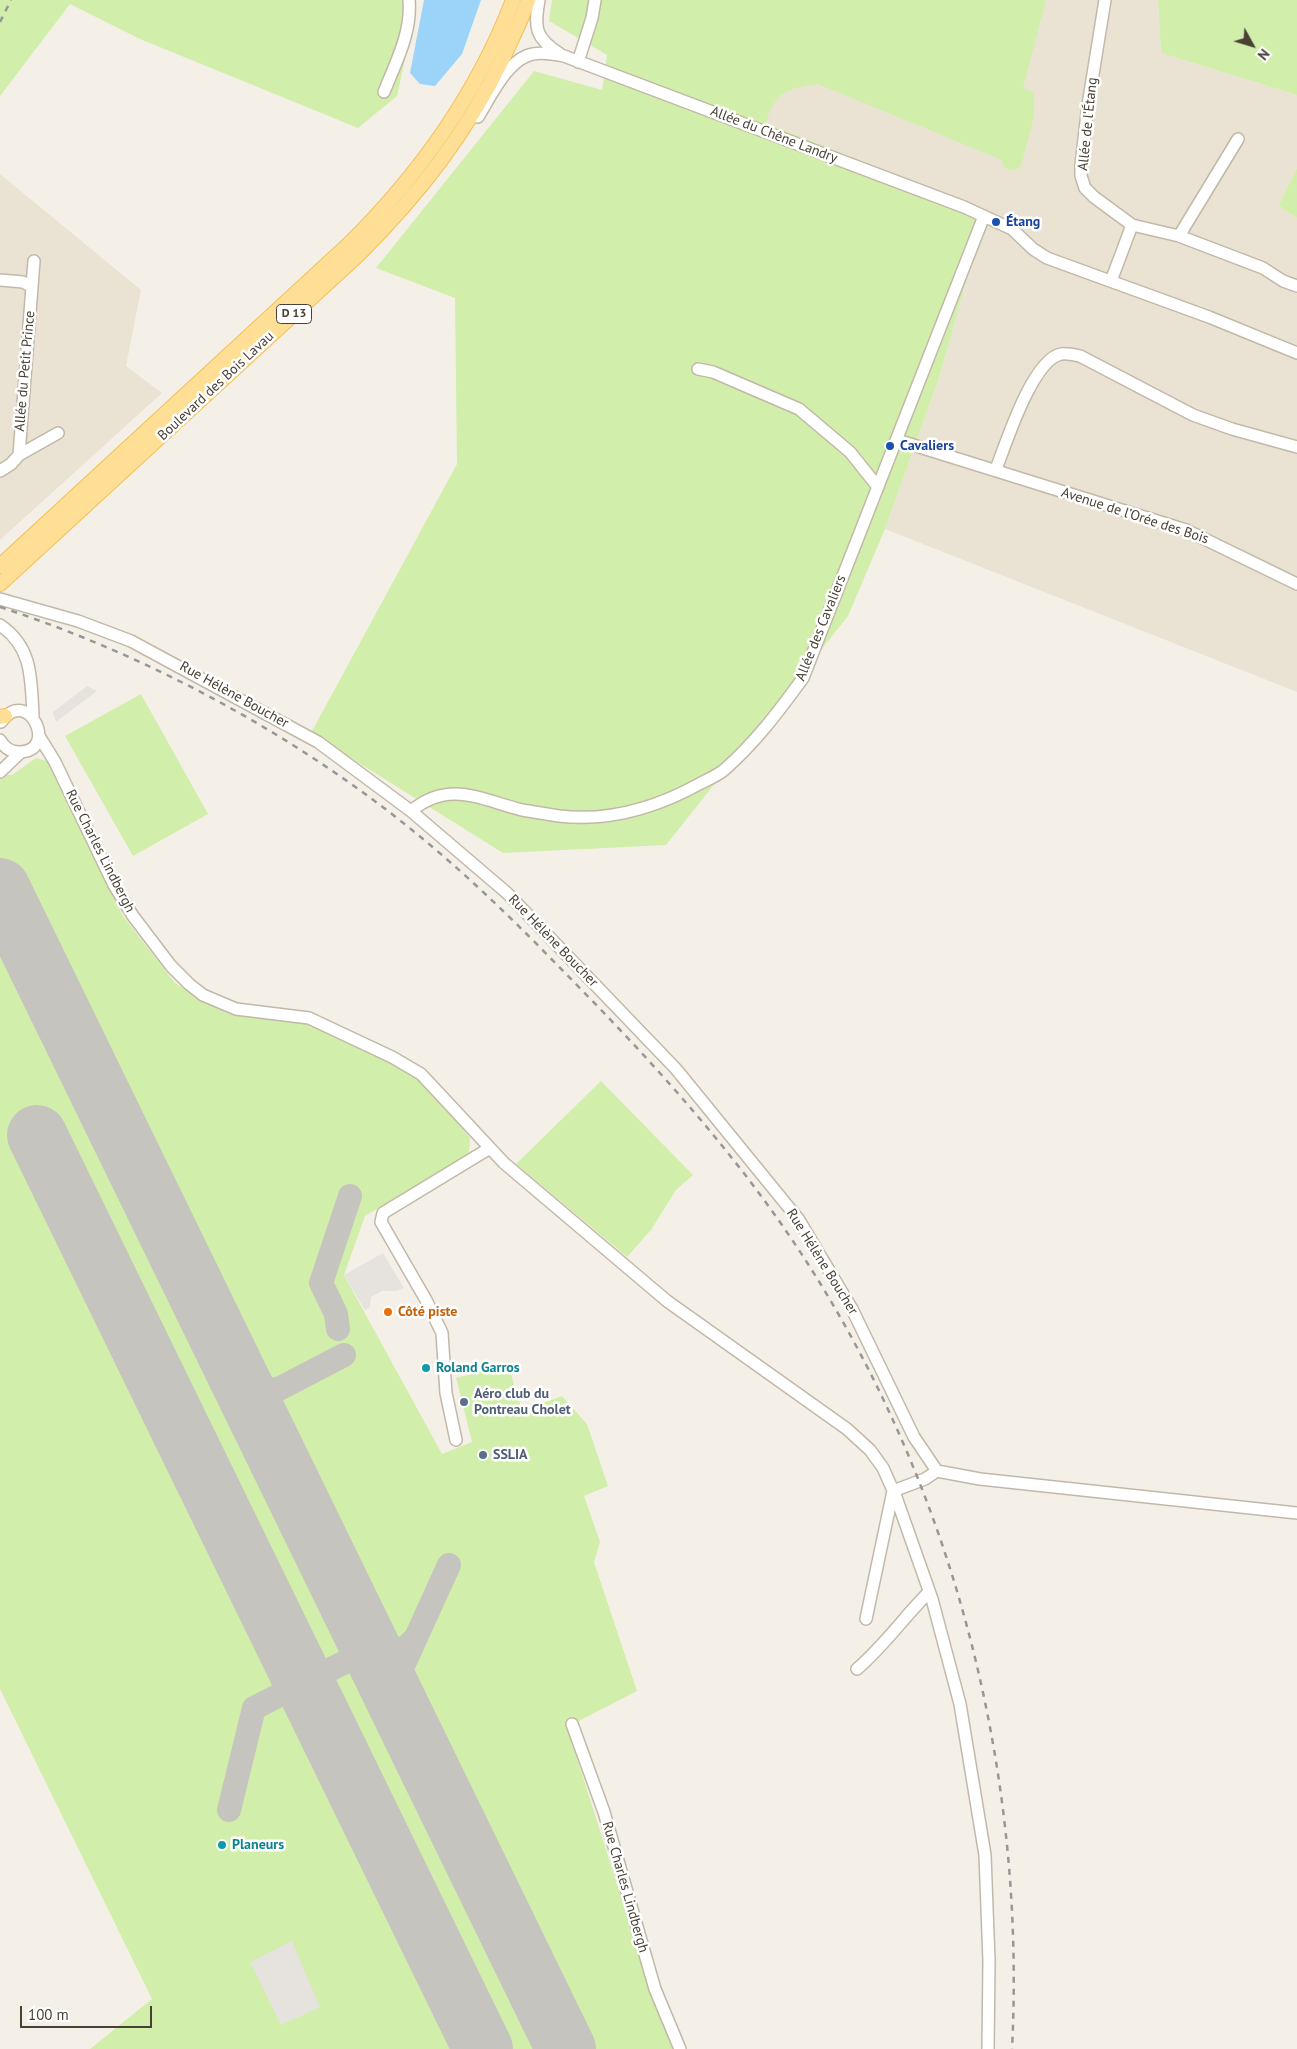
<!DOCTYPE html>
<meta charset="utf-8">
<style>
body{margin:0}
#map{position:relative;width:1297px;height:2049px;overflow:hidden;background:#f5f0e7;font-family:"PT Sans",sans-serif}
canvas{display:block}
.north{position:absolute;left:1227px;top:20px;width:50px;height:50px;-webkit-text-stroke:4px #fff;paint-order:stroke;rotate:129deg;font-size:14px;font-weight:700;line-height:20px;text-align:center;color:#494135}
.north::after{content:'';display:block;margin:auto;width:18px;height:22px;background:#494135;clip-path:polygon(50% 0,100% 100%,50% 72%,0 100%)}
.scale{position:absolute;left:20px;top:2006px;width:132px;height:22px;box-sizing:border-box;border:2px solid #494135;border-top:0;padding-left:6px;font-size:15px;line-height:18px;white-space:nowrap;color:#494135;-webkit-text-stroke:4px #fff;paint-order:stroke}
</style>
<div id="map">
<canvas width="1297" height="2049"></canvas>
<div class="north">N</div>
<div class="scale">100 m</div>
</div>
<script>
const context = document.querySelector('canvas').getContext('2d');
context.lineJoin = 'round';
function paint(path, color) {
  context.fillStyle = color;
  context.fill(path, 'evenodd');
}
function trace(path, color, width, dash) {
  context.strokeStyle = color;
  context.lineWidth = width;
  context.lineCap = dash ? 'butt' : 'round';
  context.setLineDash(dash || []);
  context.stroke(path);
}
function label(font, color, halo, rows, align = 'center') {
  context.font = font + ' "PT Sans",sans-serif';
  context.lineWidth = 5;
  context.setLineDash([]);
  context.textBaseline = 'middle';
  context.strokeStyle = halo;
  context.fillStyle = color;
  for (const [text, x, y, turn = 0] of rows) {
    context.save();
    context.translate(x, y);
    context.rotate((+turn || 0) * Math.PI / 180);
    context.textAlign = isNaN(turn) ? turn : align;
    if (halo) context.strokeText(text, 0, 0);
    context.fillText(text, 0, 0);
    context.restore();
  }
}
paint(new Path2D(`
 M1032,0H1158L1161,53L1297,95V168L1278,206L1297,218V692L885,529L940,375L986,210L765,123L788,67Z
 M0,174L141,290L126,366L162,393L0,540Z`), '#eae3d4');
paint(new Path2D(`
 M0,0H414L416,8L397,96L358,128L140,39L70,4L0,96Z
 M552,0H1046L1023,88L1034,92V117L1021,166C1014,172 1010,172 1003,166L1002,160L818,84C787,88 775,92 766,123L986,210L940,375L885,529L848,616L666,845L503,853L311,733L457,464L455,298L376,268L534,71L602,90L607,55L549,21Z
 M1158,0H1297V95L1161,53Z
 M1297,168V218L1278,206Z
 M141,694L208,814L133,856L65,736Z
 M36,758L47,761L123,916L175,983L229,1014L300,1021L411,1071L432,1091L470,1138L469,1153L365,1216L344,1275L442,1454L472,1442L456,1378L508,1364L522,1411L562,1396L587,1424L608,1486L584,1496L600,1542L594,1562L637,1691L567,1727L651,1991L677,2049H90L152,1999L0,1689V775H12Z
 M601,1081L693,1175L676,1190L651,1230L627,1257L516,1164Z`), '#d1eeab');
paint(new Path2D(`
 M87,686L97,691L56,722L53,712Z
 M383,1253L404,1288L397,1291H382L371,1297L370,1307L365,1310L344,1275Z
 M292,1941L320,2007L281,2025L250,1962Z`), '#e6e3df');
paint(new Path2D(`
 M424,0H481L462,54L435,86L420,84L410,73Z`), '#9cd4f9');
trace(new Path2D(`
 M338,1329L336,1314L321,1283L350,1196
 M238,1374C248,1388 259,1393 276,1389
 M263,1426L261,1409L271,1393L344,1355
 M361,1628C377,1651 395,1663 416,1637
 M404,1718L397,1695L398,1677L449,1565
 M229,1810L254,1708L355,1657L362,1650L364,1634`), '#c6c4bf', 24);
trace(new Path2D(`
 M0,888L566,2049
 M37,1135L483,2049`), '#c6c4bf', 60);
const minor = new Path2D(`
 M539,0C534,28 535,38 560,54
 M1105,0L1088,105L1081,165V176L1085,188L1094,197L1132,225L1179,236L1263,268L1283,281L1297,286
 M578,62L592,18L595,0
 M384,92C396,62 412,32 409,0
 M478,117C490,98 508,58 533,54C543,52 554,54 564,56L964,207L1012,229L1033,249L1047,258L1209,317L1297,353
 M1179,236L1238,139
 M0,280L23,282L32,287
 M1111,281L1132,225
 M698,369L713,372L799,409L850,452L878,487
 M897,440L1186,530L1297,584
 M19,455L34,261
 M996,469C1006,444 1032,360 1061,354C1067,353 1075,355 1080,356L1193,415L1232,429L1297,447
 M0,471L11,464L19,455L58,433
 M0,599L78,621L131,641L318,742L411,811L507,893L676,1069L799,1220L852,1309L914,1437L937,1471
 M0,625C33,647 31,680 33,716
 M39,736L55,762L114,885L133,916L171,966L189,984L203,995L236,1009L309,1018L392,1057L421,1074L504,1163L667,1301L847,1429L870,1450L883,1468L896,1497L932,1599L960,1704L985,1855L989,1961L988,2049
 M0,740C4,747 10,752 19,752C60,752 28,684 1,722
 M0,772L21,752
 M411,811C450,779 481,800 522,810C534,812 547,814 559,816C609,822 658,807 701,783C709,779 718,775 724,770C755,743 779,711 803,678L984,216
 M456,1440L446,1393L442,1333L426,1300L381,1222L383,1213L490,1148
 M866,1619L893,1491L925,1479L937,1471L980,1479L1297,1513
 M857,1669C884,1646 904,1617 929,1592
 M572,1724L604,1812L655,1989L680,2049`);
const major = new Path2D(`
 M0,566L348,245C419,175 477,94 513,0
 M0,584L359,254C419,194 467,133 504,56C512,38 522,19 528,0
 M0,717L5,716`);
trace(minor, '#c2b8a8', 14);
trace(major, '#f2c158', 16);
trace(minor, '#fff', 11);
trace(major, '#ffdf96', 14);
trace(new Path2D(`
 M0,22L11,0
 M0,607C137,652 269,721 384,808C450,858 509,915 566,974C654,1063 741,1159 808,1264C956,1495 1026,1776 1012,2049`), '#979797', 2.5, [6, 6]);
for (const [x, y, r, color] of [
 [996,222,5,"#1a4fb4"],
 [890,446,5,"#1a4fb4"],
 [388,1312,5,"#e8710a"],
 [426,1368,5,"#0f9aa8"],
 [464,1402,5,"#5c6f8a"],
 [483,1455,5,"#5c6f8a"],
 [222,1845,5,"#0f9aa8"]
]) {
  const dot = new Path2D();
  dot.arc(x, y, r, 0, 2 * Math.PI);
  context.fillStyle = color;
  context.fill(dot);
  trace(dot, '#fff', 2);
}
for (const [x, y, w] of [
 [294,314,35]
]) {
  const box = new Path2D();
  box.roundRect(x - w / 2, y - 9.5, w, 19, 4);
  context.fillStyle = '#fff';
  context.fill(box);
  trace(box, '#494135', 1);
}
label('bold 12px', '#494135', null, [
 ["D 13",294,314]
]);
label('14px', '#494135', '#fff', [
 ["Allée de l’Étang",1088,124,-84],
 ["Allée du Chêne Landry",774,135,21],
 ["Allée du Petit Prince",25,371,-85],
 ["Boulevard des Bois Lavau",216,386,-43],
 ["Avenue de l’Orée des Bois",1135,516,18],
 ["Allée des Cavaliers",821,628,-68],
 ["Rue Hélène Boucher",234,695,29],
 ["Rue Charles Lindbergh",100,851,63],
 ["Rue Hélène Boucher",553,941,46],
 ["Rue Hélène Boucher",822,1262,58],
 ["Rue Charles Lindbergh",625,1887,74]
]);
label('bold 14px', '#164399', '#fff', [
 ["Étang",1006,222],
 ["Cavaliers",900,446]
], 'left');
label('bold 14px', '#c56008', '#fff', [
 ["Côté piste",398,1312]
], 'left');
label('bold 14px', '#0d838f', '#fff', [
 ["Roland Garros",436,1368],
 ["Planeurs",232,1845]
], 'left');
label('bold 14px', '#4e5e75', '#fff', [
 ["Aéro club du",474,1394],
 ["Pontreau Cholet",474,1410],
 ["SSLIA",493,1455]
], 'left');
</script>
